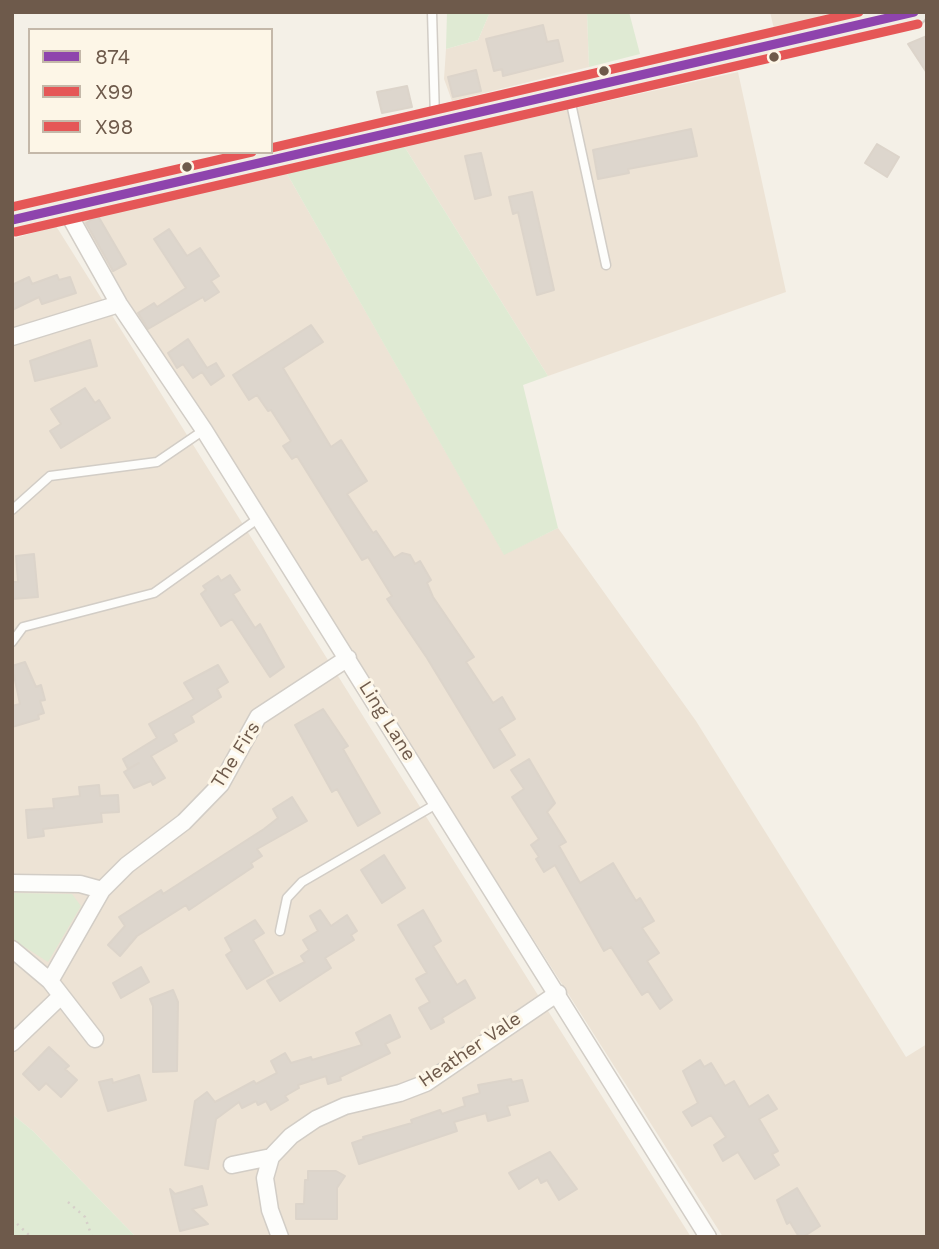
<!DOCTYPE html>
<style>
body{margin:0}
#map{position:relative;width:939px;height:1249px;overflow:hidden;background:#f4f0e7;font-family:"Work Sans",sans-serif}
canvas{display:block}
.frame{position:absolute;inset:0;border:14px solid #6e5a4b;pointer-events:none}
.legend{position:absolute;left:28px;top:28px;width:245px;height:126px;box-sizing:border-box;background:#fdf6e7;border:2px solid #c4b8a9;margin:0;padding:9px 12px;list-style:none;font-size:21px;color:#6e5a4b}
.legend li{display:flex;align-items:center;gap:14px;height:35px}
.legend b{width:35px;border:2px solid #c4b8a9}
</style>
<div id="map">
<canvas width="939" height="1249"></canvas>
<div class="frame"></div>
<ul class="legend">
<li><b style="height:9px;background:#8e44ad"></b>874</li>
<li><b style="height:9px;background:#e55757"></b>X99</li>
<li><b style="height:9px;background:#e55757"></b>X98</li>
</ul>
</div>
<script>
const context = document.querySelector('canvas').getContext('2d');
context.lineJoin = 'round';
function paint(path, color) {
  context.fillStyle = color;
  context.fill(path, 'evenodd');
}
function trace(path, color, width, dash) {
  context.strokeStyle = color;
  context.lineWidth = width;
  context.lineCap = dash ? 'butt' : 'round';
  context.setLineDash(dash || []);
  context.stroke(path);
}
function label(font, color, halo, rows, align = 'center') {
  context.font = font + ' "Work Sans",sans-serif';
  context.lineWidth = 6;
  context.setLineDash([]);
  context.textBaseline = 'middle';
  context.strokeStyle = halo;
  context.fillStyle = color;
  for (const [text, x, y, turn = 0] of rows) {
    context.save();
    context.translate(x, y);
    context.rotate((+turn || 0) * Math.PI / 180);
    context.textAlign = isNaN(turn) ? turn : align;
    if (halo) context.strokeText(text, 0, 0);
    context.fillText(text, 0, 0);
    context.restore();
  }
}
paint(new Path2D(`
 M490,12H587L589,67L452,101L444,79L446,49L478,40Z
 M770,12H851L774,29Z
 M738,72L786,292L548,376L404,146Z
 M286,172L504,554L558,528L696,721L906,1057L927,1044V1237H723L136,315L84,224L83,220L88,216Z
 M56,226L536,992L691,1237H136L33,1131L12,1114V239Z`), '#ede3d5');
paint(new Path2D(`
 M447,12H490L478,40L446,49Z
 M587,12H629L640,54L589,67Z
 M404,146L548,376L523,385L558,528L504,555L286,172Z
 M12,893L72,894L81,906L48,962L12,939Z
 M12,1114L33,1131L136,1237H12Z`), '#dfead3');
const building = new Path2D(`
 M543,25L547,42L558,40L563,61L503,76L502,69L494,71L486,39Z
 M927,36V73L908,44Z
 M476,70L481,91L453,97L448,77Z
 M407,86L412,107L382,113L377,92Z
 M691,129L697,156L628,169L629,173L598,179L593,150Z
 M877,144L899,157L887,177L865,163Z
 M481,153L491,195L475,199L465,156Z
 M532,192L554,290L537,295L518,212L513,214L509,197Z
 M98,216L126,264L113,271L86,223Z
 M169,229L187,256L200,248L219,276L211,281L219,292L205,301L203,297L148,329L138,313L154,303L157,307L186,288L154,239Z
 M57,275L59,280L70,277L76,293L42,304L39,297L12,310V285L29,277L32,284Z
 M311,325L323,342L283,368L331,447L341,440L367,481L347,494L373,533L376,531L394,558L402,553L410,555L415,564L420,561L431,580L427,583L433,597L474,657L466,662L493,703L502,697L515,719L499,729L515,755L494,768L427,658L387,599L392,596L368,557L362,560L297,456L292,459L283,446L291,441L271,410L268,411L257,395L249,400L233,375Z
 M188,339L207,368L216,363L224,376L211,385L202,372L193,378L183,364L177,368L168,353Z
 M90,340L97,366L35,381L30,361Z
 M85,388L95,403L99,400L110,418L61,448L50,431L61,424L51,409Z
 M34,554L38,597L12,599V582H18L16,556Z
 M230,575L240,590L233,594L255,628L260,624L284,667L270,677L232,619L221,626L201,594L206,590L203,586L218,576L221,581Z
 M25,662L36,687L41,685L45,700L40,701L44,713L38,715L39,719L12,727V706L20,704L12,666Z
 M218,665L228,682L217,689L221,697L191,716L194,722L173,734L177,741L151,756L165,778L153,785L151,781L134,788L124,772L139,763L128,769L123,759L157,738L149,724L194,699L184,683Z
 M323,709L348,746L343,749L380,813L358,826L337,789L332,792L295,725Z
 M529,759L555,803L547,812L566,842L559,846L580,883L613,863L636,901L640,898L654,921L642,928L659,953L647,961L672,1000L660,1009L648,991L642,995L611,947L604,951L555,865L544,872L536,859L539,857L531,845L539,839L512,797L524,789L511,770Z
 M99,785L100,796L118,795L119,812L101,813L102,822L43,829L44,836L28,838L26,810L54,808L53,799L80,796L79,787Z
 M292,797L307,821L257,849L262,856L251,863L253,867L189,910L186,905L137,936L120,956L108,945L125,926L119,917L161,890L163,894L264,829L278,818L273,809Z
 M384,855L405,888L382,903L361,870Z
 M320,910L331,926L347,915L357,931L351,935L354,940L325,958L331,968L280,1001L267,981L305,962L301,956L309,950L303,940L318,931L310,916Z
 M423,910L441,941L433,946L457,985L465,980L475,998L442,1018L444,1022L431,1029L419,1008L430,1002L416,979L427,973L398,925Z
 M255,920L264,933L253,940L273,973L247,989L226,955L232,951L225,938Z
 M141,967L149,982L121,998L113,983Z
 M173,990L178,1002L177,1071L153,1072V1006L150,999Z
 M390,1015L400,1037L385,1044L390,1053L340,1077L341,1080L328,1084L326,1076L298,1085L299,1088L285,1096L288,1100L271,1110L266,1101L258,1105L256,1101L242,1108L239,1102L216,1119L208,1169L185,1165L195,1101L207,1092L215,1102L254,1081L256,1084L277,1073L271,1061L285,1053L291,1063L311,1057L312,1060L362,1045L356,1033Z
 M49,1047L69,1066L65,1069L77,1080L61,1097L46,1083L39,1090L23,1074Z
 M700,1060L704,1067L711,1063L725,1086L734,1081L749,1107L768,1095L777,1109L759,1119L778,1151L772,1154L779,1165L755,1179L738,1152L723,1161L714,1145L726,1137L711,1115L692,1126L683,1112L698,1103L683,1071Z
 M139,1075L146,1100L108,1111L99,1082L112,1079L113,1083Z
 M511,1079L512,1082L522,1080L528,1101L507,1106L510,1115L488,1121L486,1113L454,1122L457,1131L359,1164L352,1143L364,1139L363,1137L412,1123L411,1120L440,1110L442,1114L465,1106L463,1098L480,1093L478,1085Z
 M550,1152L577,1189L559,1200L547,1180L541,1183L538,1177L519,1189L509,1173Z
 M308,1171H336L345,1176L337,1188V1219H296V1204H304L305,1180H308Z
 M202,1186L207,1205L192,1209L208,1224L180,1231L170,1189L175,1194Z
 M797,1188L820,1226L803,1237H799L790,1222L787,1224L777,1200Z`);
paint(building, '#ddd6cd');
trace(building, '#dcd4ca', 2);
const lane = new Path2D(`
 M432,12L435,119
 M569,94L606,265
 M12,510L50,476L157,462L204,430
 M12,642L23,627L154,593L259,518
 M280,931L287,898L302,882L438,803`);
const street = new Path2D(`
 M64,206L119,304L204,430L708,1237
 M12,337L119,304
 M12,883L80,884L102,890L127,865L184,822L221,784L258,717L348,658
 M12,949L50,981L95,1039
 M50,981L102,890
 M12,1043L61,996
 M232,1165L271,1157
 M280,1237L270,1210L265,1178L271,1157L291,1136L316,1119L345,1106L400,1093L426,1083L558,993`);
const primary = new Path2D(`
 M12,220L915,12`);
trace(lane, '#d2cdc6', 11);
trace(street, '#d2cdc6', 19);
trace(primary, '#d3ccc5', 28);
trace(new Path2D(`
 M68,1202L85,1217L92,1237
 M12,1219L31,1237`), '#d6cfc9', 2.5, [2, 5]);
trace(lane, '#fdfdfb', 8);
trace(street, '#fdfdfb', 16);
trace(primary, '#f0ede4', 24);
trace(new Path2D(`
 M12,220L914,12`), '#8e44ad', 9);
trace(new Path2D(`
 M15,232L918,24`), '#e55757', 9);
trace(new Path2D(`
 M271,148L859,12
 M12,207L252,152`), '#e55757', 9);
for (const [x, y, r, color] of [
 [774,57,6,"#6e5a4b"],
 [604,71,6,"#6e5a4b"],
 [187,167,6,"#6e5a4b"]
]) {
  const dot = new Path2D();
  dot.arc(x, y, r, 0, 2 * Math.PI);
  context.fillStyle = color;
  context.fill(dot);
  trace(dot, '#fdf6e7', 2.5);
}
label('19px', '#6e5a4b', '#fdf6e7', [
 ["Ling Lane",387,721,58],
 ["The Firs",236,755,-58],
 ["Heather Vale",470,1050,-34]
]);
</script>
